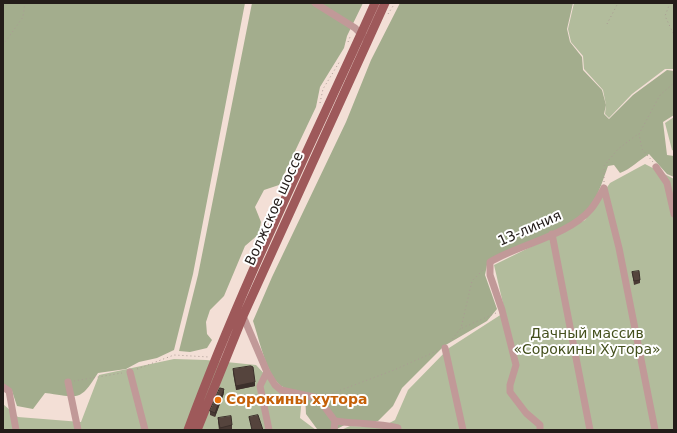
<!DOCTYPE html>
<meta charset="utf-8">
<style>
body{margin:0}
#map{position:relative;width:677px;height:433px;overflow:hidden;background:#f3dfd6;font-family:"DejaVu Sans",sans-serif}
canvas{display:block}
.frame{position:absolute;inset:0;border:4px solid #231c19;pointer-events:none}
</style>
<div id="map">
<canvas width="677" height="433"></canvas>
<div class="frame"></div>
</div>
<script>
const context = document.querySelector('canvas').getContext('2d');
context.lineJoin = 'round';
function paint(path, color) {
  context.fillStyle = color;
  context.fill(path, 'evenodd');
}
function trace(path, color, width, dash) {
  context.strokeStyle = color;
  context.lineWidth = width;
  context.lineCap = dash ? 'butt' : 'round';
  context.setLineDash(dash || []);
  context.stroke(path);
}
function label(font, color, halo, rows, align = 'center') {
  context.font = font + ' "DejaVu Sans",sans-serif';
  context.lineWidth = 4;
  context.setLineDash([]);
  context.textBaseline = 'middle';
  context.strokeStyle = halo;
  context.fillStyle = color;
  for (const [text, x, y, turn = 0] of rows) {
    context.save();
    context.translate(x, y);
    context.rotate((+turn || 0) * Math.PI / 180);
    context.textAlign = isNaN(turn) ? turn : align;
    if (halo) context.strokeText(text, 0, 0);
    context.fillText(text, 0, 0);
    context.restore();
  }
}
paint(new Path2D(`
 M574,3H674V69H665L632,94L609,118L605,114L606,105L603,90L584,69L583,56L571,42L568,29Z
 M674,117V151L672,150L665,123Z
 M645,164L674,179V430H341L350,426L382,427L395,420L408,390L449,348L505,312L494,265L585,220L610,183Z
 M174,359L206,360L256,365L282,393L302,397L300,418L316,430H3V404L18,417L81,422L99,375Z`), '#b2bc9c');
paint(new Path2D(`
 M3,3H245L193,274L174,350L157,358L139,362L126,369L98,373C79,403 79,397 45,393L33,409L17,406L12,391L3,385Z
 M252,3H363L347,36L344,48L320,87L316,107L279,185L264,190L255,207L261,222L259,234L245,246L224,296L210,310L206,322L207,334L212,340L207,348L190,352L179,351L198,275Z
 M400,3H573L567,29L570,42L582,57L583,70L602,90L606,105L604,114L609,119L633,95L667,70L674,71V115L663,122L667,155L674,156V177L667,174L649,154C639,160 631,169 620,173L614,165L608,166C603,180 599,193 591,206C573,233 516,243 488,260L485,275L497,309L487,321L444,346L402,388L393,406L378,421H352L335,430L317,429L306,414L305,393C298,391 289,390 283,387C267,379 259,338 253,321L272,277L346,122L371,60Z`), '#a3ad8d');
trace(new Path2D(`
 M670,3L665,16L674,35
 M388,14L395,3
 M607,24L618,3
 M348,42L350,37
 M3,45L23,17L25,3
 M320,103L323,89L340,61
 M653,162L642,149L639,134L660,95L674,83
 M604,182V166L618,149L638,134
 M250,258L254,248
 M462,328L496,313
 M450,342L461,328L472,281L483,270
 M137,369L174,355L209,357
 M74,381L122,373
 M325,396L394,370L439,350`), '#ab9b94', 1, [1, 3]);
trace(new Path2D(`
 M315,3L355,28L364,37
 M656,167L667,183L674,214
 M604,188L619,248L655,430
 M552,234L590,430
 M243,316L267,372L275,385L281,390L318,398L335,421C356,424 378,423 398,428V430
 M445,348L463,430
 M130,372L145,430
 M267,372L260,386L269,430
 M68,382L78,430
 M3,387L9,391L16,430
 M334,430L335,421
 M540,430V425L526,413L510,392V385L516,365L502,310L490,275V262C520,244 568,236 591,209C596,203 600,195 604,188`), '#c19998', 7);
trace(new Path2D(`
 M188,430C242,284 311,145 375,3
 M197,430L243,316L385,3`), '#9e595a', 9);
paint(new Path2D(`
 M632,272L640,280V283L634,285Z
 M233,369L255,386L236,390L233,373Z
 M224,393L215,417L210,415V411Z
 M218,418L232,425V429L219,430L218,422Z`), '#493a34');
paint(new Path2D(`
 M255,382V386L236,390V386Z
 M224,389V393L215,417V413Z`), '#3c302b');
const building = new Path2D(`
 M639,271L640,280L634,281L632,272Z
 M251,366L253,367L255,382L236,386L233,369Z
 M220,388L224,389L215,413L210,411Z
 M258,415L263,430H252L249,417Z
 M231,416L232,425L220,428L218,418Z`);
paint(building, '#55443d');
trace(building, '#3c302b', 1);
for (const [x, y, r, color] of [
 [218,400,4,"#e8710a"]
]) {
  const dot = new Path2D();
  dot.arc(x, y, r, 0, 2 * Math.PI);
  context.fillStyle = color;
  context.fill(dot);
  trace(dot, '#fff', 1.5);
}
label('14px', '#231c19', '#fff', [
 ["Волжское шоссе",275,209,-66],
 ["13-линия",530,229,-24]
]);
label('14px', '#44501d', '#fff', [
 ["Дачный массив",587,334],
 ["«Сорокины Хутора»",587,350]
]);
label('bold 14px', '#c56008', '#fff', [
 ["Сорокины хутора",226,400]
], 'left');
</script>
